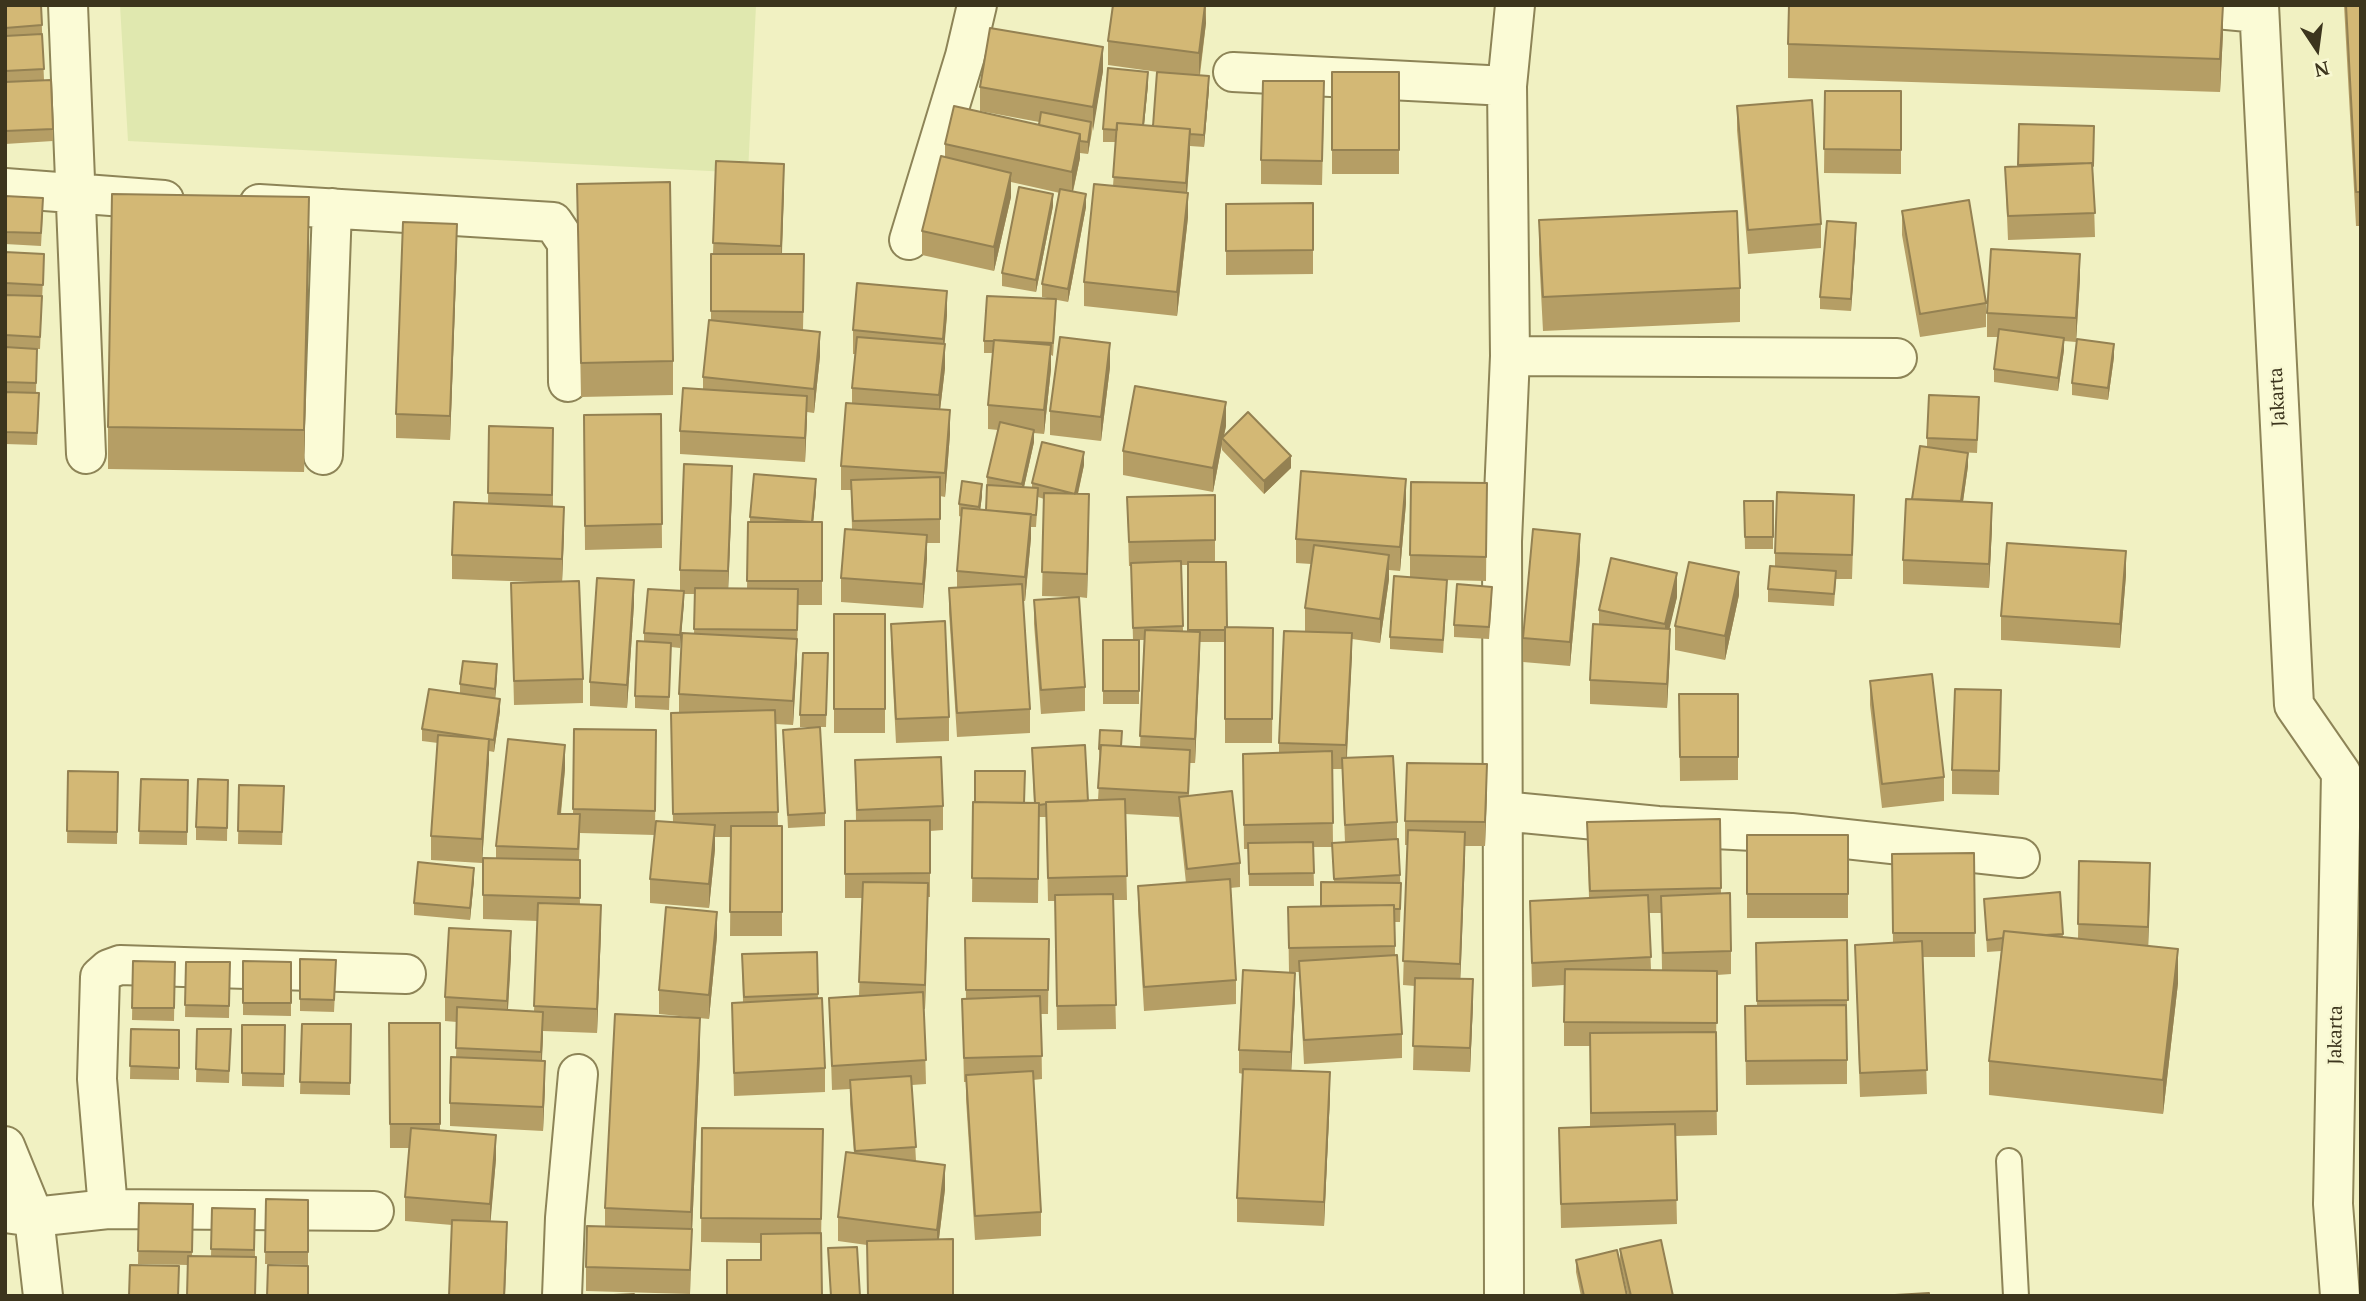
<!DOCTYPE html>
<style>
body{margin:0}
#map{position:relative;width:2366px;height:1301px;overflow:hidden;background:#f1f1c2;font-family:"PT Serif",serif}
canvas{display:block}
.frame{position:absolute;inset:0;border:7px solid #3c351d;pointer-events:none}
.north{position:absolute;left:2282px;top:14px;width:70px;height:70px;-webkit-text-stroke:5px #f8f8d2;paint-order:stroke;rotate:167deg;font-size:19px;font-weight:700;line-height:28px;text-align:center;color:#3c351d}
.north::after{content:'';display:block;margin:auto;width:24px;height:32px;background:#3c351d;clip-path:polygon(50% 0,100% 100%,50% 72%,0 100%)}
</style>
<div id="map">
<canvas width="2366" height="1301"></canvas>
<div class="frame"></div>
<div class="north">N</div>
</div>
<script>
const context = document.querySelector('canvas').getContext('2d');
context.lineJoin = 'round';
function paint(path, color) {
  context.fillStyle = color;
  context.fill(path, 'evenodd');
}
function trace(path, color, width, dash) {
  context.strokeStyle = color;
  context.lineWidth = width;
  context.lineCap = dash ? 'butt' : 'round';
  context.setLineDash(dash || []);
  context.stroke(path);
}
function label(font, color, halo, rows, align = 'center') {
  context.font = font + ' "PT Serif",serif';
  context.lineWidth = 5;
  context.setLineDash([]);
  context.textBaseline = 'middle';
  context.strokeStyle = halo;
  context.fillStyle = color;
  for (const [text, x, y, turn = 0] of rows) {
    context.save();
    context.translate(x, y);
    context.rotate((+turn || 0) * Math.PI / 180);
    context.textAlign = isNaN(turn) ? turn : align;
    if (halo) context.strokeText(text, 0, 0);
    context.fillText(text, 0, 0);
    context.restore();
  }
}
paint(new Path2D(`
 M120,5H756L748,173L128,141Z`), '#e0e8af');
const lane = new Path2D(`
 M2009,1161L2016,1296`);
const street = new Path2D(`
 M68,5L86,454
 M2173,5L2259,13
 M2259,5L2294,705L2341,773L2333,1204L2340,1296
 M1233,72L1507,86
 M5,188L164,200
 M259,204L553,222L567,243L568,382
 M909,240L965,56L977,5
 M1510,356L1897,358
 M323,455L332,208
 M1502,811L1658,826L1791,833L2020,858
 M5,1146L34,1217L43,1296
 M108,1209L97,1079L100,977L109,969L120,965L406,974
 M5,1213L34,1217L108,1209L374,1211
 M562,1296L565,1218L578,1074
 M1504,1296L1502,541L1510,356L1507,86L1515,5`);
trace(lane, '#8d8457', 28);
trace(street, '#8d8457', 42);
trace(lane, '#fbfbd6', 24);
trace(street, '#fbfbd6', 38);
paint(new Path2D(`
 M5,5H41L44,80L53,129V141L5,144Z
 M1206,5V23L1200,75L1209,89L1204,147L1190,146L1187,193L1188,217L1177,316L1084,306V282L1113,186L1116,142H1103V129L1148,85L1144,125L1153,126L1158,72L1108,65V41Z
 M2344,5H2361V226H2356Z
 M2223,33L2220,92L1788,78V44Z
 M1103,71L1088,154L1080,153V158L1073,192L1086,207L1068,302L1042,297V284L1060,193L1011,182V197L994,271L922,255V231L945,157V144L1039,125V122L980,111V87Z
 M1332,72H1399V174H1332Z
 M1825,91H1901V174L1824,173Z
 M1324,105L1322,185L1261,184V160Z
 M1737,106L1821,224V248L1748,254L1737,130Z
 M716,161L784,188L782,254L804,278L803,330L820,356L814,413L807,412L805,462L680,454V431L703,389V377L711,320V254H713Z
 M2005,167L2093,171L2095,237L2008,240Z
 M577,184L673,361V395L581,397Z
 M5,196L43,210L41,246L5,244Z
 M1313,203V274L1226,275V204Z
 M1053,206L1036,292L1002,286V273Z
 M1902,211L1986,303V327L1920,337L1902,235Z
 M1539,220L1740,288V322L1543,331L1539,254Z
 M1856,236L1851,311L1820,309V297Z
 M309,239L304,472L108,469V427Z
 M457,248L450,440L396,438V414Z
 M5,252L44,254L40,349H37L36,393L39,406L37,445L5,444Z
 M2080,278L2076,342L2064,341V350L2058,391L1994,382V369L1998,337H1987V313Z
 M1056,312L1053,356L1051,355V369L1044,434L1034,433V442L1024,487H1032V483L1084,465L1078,494L1089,518L1087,598L1079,597L1085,687V711L1041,714L1034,624V600L1072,597L1042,596L1044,499L1038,497L1036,527H1031V538L1025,601H1023L1030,709V733L957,737L949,612V588H957V571L962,517L959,516V504L982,496L980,510H986L987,477L998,430L988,429V405L993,353H984V341Z
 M947,315L944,344L945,368L940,410L950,434L945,497L940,496V543H927V558L923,608L841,602V578L852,529L851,490H841V466L852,404V388L855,354H853V330Z
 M2114,357L2108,400L2072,395V383Z
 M1110,367L1101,441L1050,435V411Z
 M1979,409L1977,453L1958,452L1968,466L1963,502L1992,527L1989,588L1903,584V560L1912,499L1927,447V438Z
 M661,414L662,548L585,550L584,415Z
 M489,426L553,428V506L564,531L562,582L583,679V703L514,705L511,583L538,582L452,579V555L488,503Z
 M1226,426L1224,436L1291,468L1264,494L1222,450V444L1213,492L1123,475V451Z
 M1487,483L1486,581L1442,580L1447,592L1443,653L1390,649V637L1410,577V555Z
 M732,490L728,588L747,589L748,522H750V517L816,492L813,522H822V605H798L797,654L793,725L776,724L778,826H782V936H730L731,837H715V849L709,908L650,903V879L655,835L580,833L579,860L580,904L601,929L597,1033L543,1031L542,1061L545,1085L543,1131L450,1126V1103L456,1058L457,1022L445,1021V997L511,955L508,1010L534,1011L538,921L483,919V858H496V846L565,769L561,814H573L574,729L656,730L655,834L673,822L671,713H679V694L694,634L695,594H684L680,648L671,647L669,710L635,708V696L644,642V633L680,591V570Z
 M1215,495V562L1227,627L1273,628L1272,743H1225V642H1200L1195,763H1190L1189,796L1240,863V887L1230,888L1236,980V1004L1144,1011L1138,910V886L1186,883L1179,817L1125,814L1127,900H1113L1116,1029L1057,1030L1055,901H1048L1046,817H1039L1038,903L972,902L973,802L1034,803L1032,748L1088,801L1098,800L1100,762L1099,749L1122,746L1140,747L1144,640H1133L1131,566H1129L1127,497ZM1181,565H1188V631H1183Z
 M1744,501H1773V549H1745Z
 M1406,503L1400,571L1389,570V579L1380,643L1352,639L1347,758L1397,822V839H1398L1401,895L1400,922H1395V955L1402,1034V1058L1304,1064L1299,972H1289L1288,907L1321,906L1334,882L1332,847H1313L1314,886H1249L1248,849H1244L1243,754L1279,753V743L1305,632V608L1311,564L1296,563V539ZM1332,769H1342L1345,842L1333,843Z
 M1854,519L1852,579H1836L1834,606L1768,602V589L1775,566V553Z
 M1580,558L1570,666L1523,662V638Z
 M2126,575L2120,648L2001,640V616Z
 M1739,595L1725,660L1675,650V626Z
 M1677,597L1669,628L1670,652L1667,708L1590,704V680L1599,625V610Z
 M1492,599L1489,639L1454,637V625Z
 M634,604L627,708L590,706V682Z
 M834,614H885V733H834Z
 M891,624L949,717V741L896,743L891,648Z
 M1103,640H1139V704H1103Z
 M828,653L826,727H800V715Z
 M497,677L495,698L500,711L494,752L489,751L482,863L431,860V836L438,743L422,741V729L460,693V684Z
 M1870,681L1944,777V801L1882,808L1870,705Z
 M2001,690L1999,795L1952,794V770Z
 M1679,694H1738V780L1680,781Z
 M783,730L825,813V826L788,828Z
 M855,760L943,806V830L930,831V897H928L925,1009H924L926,1084L912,1085L916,1161L945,1189L939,1239L953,1296H867V1245L838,1241V1217L854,1153L850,1104V1089L832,1090L829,998L859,996L862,898H845V821H856Z
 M68,771L118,772L117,844L67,843Z
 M141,779L188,780L187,845L139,844Z
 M228,780L227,841L196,840V827Z
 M239,785L284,786L282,845L238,844Z
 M1487,788L1485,846H1465L1460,979L1473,1003L1470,1072L1413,1070L1415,986L1403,985L1407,845H1405V821Z
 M1720,819L1721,894L1731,951V974L1717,975L1716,1047L1717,1135L1675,1136L1677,1224L1561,1228L1559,1128L1590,1127V1046H1564V985L1532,987L1530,901L1589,898L1587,822ZM1649,913H1661L1662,970H1651Z
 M1747,835H1848V918H1747Z
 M1974,853L1975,957H1923L1927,1094L1860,1097L1855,945L1893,943L1892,854Z
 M2079,861L2150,887L2148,946L2178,983L2163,1114L1989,1095V1061L2001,951L1987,952L1984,899L2060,892L2063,937L2078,939Z
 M474,880L470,920L414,915V903Z
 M717,936L709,1019L659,1014V990Z
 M965,938L1049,939L1048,1014H1041L1042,1079L1033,1080L1041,1212V1236L975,1240L966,1099V1082H964L962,999H966Z
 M1847,940V1084L1746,1085L1745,1006H1757L1756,943Z
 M817,952L818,999L825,1068V1092L734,1096L732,1003L743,1002L742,954Z
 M300,959L336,973L334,1012L300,1011Z
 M133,961L175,962L174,1021L132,1020Z
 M243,961L291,962V1016L243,1015Z
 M186,962H230L229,1018L185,1017Z
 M1295,997L1291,1071L1330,1096L1324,1226L1237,1222V1198L1243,1074L1239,1073V1050Z
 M389,1023H440V1130L496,1159L490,1222L507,1246L452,1225L405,1221V1197L409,1148H390Z
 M302,1024H351L350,1095L300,1094Z
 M242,1025H285L284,1087L242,1086Z
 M131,1029L179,1030V1080L130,1079Z
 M197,1029H231L229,1083L196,1082Z
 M700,1052L692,1231L690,1294L586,1291V1267L605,1226V1208Z
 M702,1128L823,1129L821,1243L761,1260V1243L701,1242Z
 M266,1199L308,1200V1265L265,1264Z
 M139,1203L193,1204L192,1256L211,1257L212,1208L255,1209V1296H187L188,1265L138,1264Z
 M1620,1249L1673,1296H1628L1620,1262Z
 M1576,1260L1627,1296H1581L1576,1272Z`), '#b59e65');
paint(new Path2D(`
 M1205,5L1206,23L1199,77V53Z
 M2223,5V33L2220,92V59Z
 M1103,47V71L1093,131V107Z
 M1148,72V85L1142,144V132Z
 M1209,76V89L1204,147V135Z
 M1091,122V134L1088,154V142Z
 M1190,129V153L1186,207V183Z
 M1080,134V158L1072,195V172Z
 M784,164V188L781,270V246Z
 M1011,173V197L994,271V247Z
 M1188,193V217L1177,316V292Z
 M1053,194V206L1036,292V280Z
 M1086,194V207L1068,302V289Z
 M309,197V239L304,472V430Z
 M1856,223V236L1851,311V299Z
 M457,224V248L450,440V416Z
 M2080,254V278L2076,342V318Z
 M947,291V315L943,363V339Z
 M820,332V356L814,413V389Z
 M2064,338V350L2058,391V378Z
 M1110,343V367L1101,441V417Z
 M945,344V368L939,419V395Z
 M2114,344V357L2108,400V388Z
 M1051,345V369L1044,434V410Z
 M807,396V420L805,462V438Z
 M1226,402V426L1223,439L1222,438V444L1213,492V468Z
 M950,410V434L945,497V473Z
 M1034,430V442L1022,496V484Z
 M1084,452V465L1075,506V494Z
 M1968,453V466L1960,522V510Z
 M1291,456V468L1264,494V481Z
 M732,466V490L728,595V571Z
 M816,479V492L812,535V522Z
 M1406,479V503L1400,571V547Z
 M982,484V496L979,519V507Z
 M1089,494V518L1087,598V574Z
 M1992,503V527L1989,588V564Z
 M564,507V531L562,583V559Z
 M1031,514V538L1025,601V577Z
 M1580,534V558L1570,666V642Z
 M927,535V558L923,608V584Z
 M2126,551V575L2120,648V624Z
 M1389,555V579L1380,643V619Z
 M1739,572V595L1725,660V636Z
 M1677,573V597L1665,648V624Z
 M634,580V604L627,708V685Z
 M684,591V604L680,648V635Z
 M1670,629V652L1667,708V684Z
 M1200,632V656L1195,763V739Z
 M1352,633V657L1346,769V745Z
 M797,639V663L793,725V701Z
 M497,664V677L495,701V689Z
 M500,699V711L494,752V740Z
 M489,739V763L482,863V839Z
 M565,745V769L558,838V814Z
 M1487,764V788L1485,846V822Z
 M715,825V849L709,908V884Z
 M1465,832V856L1460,988V964Z
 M2150,863V887L2148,951V927Z
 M474,868V880L470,920V908Z
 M928,883V907L925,1009V985Z
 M601,905V929L597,1033V1009Z
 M717,912V936L709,1019V995Z
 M511,931V955L507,1024V1001Z
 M2178,949V983L2163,1114V1080Z
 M1295,973V997L1291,1076V1052Z
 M1473,979V1003L1470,1072V1048Z
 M543,1012V1035L541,1076V1052Z
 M700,1018V1052L692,1231L690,1294L691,1212Z
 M545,1061V1085L543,1131V1107Z
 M1330,1072V1096L1324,1226V1202Z
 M496,1135V1159L490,1228V1204Z
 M945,1165V1189L937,1254V1230Z
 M507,1222V1246L505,1296H504Z`), '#948152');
const building = new Path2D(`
 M5,5H41L42,25L5,28Z
 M1113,5H1205L1199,53L1108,41Z
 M1789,5H2223L2220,59L1788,44Z
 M2346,5H2361V192H2356Z
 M990,28L1103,47L1093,107L980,87Z
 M42,34L44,69L5,71V36Z
 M1108,68L1148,72L1143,125L1117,123V130L1103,129Z
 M1157,72L1209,76L1204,135L1190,134V129L1153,126Z
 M1332,72H1399V150H1332Z
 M51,80L53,129L5,131V82Z
 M1263,81H1324L1322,161L1261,160Z
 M1825,91H1901V150L1824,149Z
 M1812,100L1821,224L1748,230L1737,106Z
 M954,106L1080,134L1072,172L945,144Z
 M1041,112L1091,122L1088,142L1080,141V134L1039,125Z
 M1117,123L1190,129L1186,183L1113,177Z
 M2019,124L2094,126L2093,166L2092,163L2018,165Z
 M941,156L1011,173L994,247L922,231Z
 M716,161L784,164L781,246L713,243Z
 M2092,163L2095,213L2008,216L2005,167Z
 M670,182L673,361L581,363L577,184Z
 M1094,184L1188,193L1177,292L1084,282Z
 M1019,187L1053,194L1036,280L1002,273Z
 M1060,189L1086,194L1068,289L1042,284Z
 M112,194L309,197L304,430L108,427Z
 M5,196L43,198L41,233L5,232Z
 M1969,200L1986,303L1920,314L1902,211Z
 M1313,203V250L1226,251V204Z
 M1737,211L1740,288L1543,297L1539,220Z
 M1827,221L1856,223L1851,299L1820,297Z
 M403,222L457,224L450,416L396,414Z
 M1991,249L2080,254L2076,318L1987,313Z
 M5,252L44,254L43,285L5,283Z
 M711,254H804L803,312L711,311Z
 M857,283L947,291L943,339L853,330Z
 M5,295L42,296L40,337L5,335Z
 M987,296L1056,299L1053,343L994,340V341H984Z
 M709,320L820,332L814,389L703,377Z
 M1999,329L2064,338L2058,378L1994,369Z
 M857,337L945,344L939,395L852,388Z
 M1060,337L1110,343L1101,417L1050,411Z
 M2077,339L2114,344L2108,388L2072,383Z
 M994,340L1051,345L1044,410L988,405Z
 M5,347L37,349L36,383L5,382Z
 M1135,386L1226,402L1213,468L1123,451Z
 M683,388L807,396L805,438L680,431Z
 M5,392L39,393L37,433L5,432Z
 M1929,395L1979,397L1977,440L1927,438Z
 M846,403L950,410L945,473L841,466Z
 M1248,412L1291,456L1264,481L1222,438Z
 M661,414L662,524L585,526L584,415Z
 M1000,422L1034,430L1022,484L987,477Z
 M489,426L553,428L552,495L488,493Z
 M1042,442L1084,452L1075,494L1032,483Z
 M1920,446L1968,453L1961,501L1912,499Z
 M684,464L732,466L728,571L680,570Z
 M1301,471L1406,479L1400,547L1296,539Z
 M754,474L816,479L812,522L750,517Z
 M940,477V519L853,521L851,480Z
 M962,481L982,484L979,507L959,504Z
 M1411,482L1487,483L1486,557L1410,555Z
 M987,485L1038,488L1036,515L986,510Z
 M1777,492L1854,495L1852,555L1775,553Z
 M1044,493L1089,494L1087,574L1042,572Z
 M1215,495V540L1129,542L1127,497Z
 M1906,499L1992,503L1989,564L1903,560Z
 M1744,501H1773V537H1745Z
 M454,502L564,507L562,559L452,555Z
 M962,508L1031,514L1025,577L957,571Z
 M748,522H822V581H747Z
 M845,529L927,535L923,584L841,578Z
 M1533,529L1580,534L1570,642L1523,638Z
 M2007,543L2126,551L2120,624L2001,616Z
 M1314,545L1389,555L1380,619L1305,608Z
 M1611,558L1677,573L1665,624L1599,610Z
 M1181,561L1183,626L1133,628L1131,563Z
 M1188,562H1226L1227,627H1225V630H1188Z
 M1689,562L1739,572L1725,636L1675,626Z
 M1770,566L1836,571L1834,594L1768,589Z
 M1394,576L1447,580L1443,640L1390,637Z
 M597,578L634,580L627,685L590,682Z
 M579,581L583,679L514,681L511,583Z
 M1022,584L1030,709L957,713L949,588Z
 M1457,584L1492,587L1489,627L1454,625Z
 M695,588L798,589L797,630L694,629Z
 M648,589L684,591L680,635L644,633Z
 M1079,597L1085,687L1041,690L1034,600Z
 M834,614H885V709H834Z
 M945,621L949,717L896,719L891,624Z
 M1593,624L1670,629L1667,684L1590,680Z
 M1225,627L1273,628L1272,719H1225Z
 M1145,630L1200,632L1195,739L1140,736Z
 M1284,631L1352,633L1346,745L1279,743Z
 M682,633L797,639L793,701L679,694Z
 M1103,640H1139V691H1103Z
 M637,641L671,643L669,697L635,696Z
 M803,653H828L826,715H800Z
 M463,661L497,664L495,689L460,684Z
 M1932,674L1944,777L1882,784L1870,681Z
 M429,689L500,699L494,740L422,729Z
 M1955,689L2001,690L1999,771L1952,770Z
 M1679,694H1738V757H1680Z
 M775,710L778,812L673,814L671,713Z
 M820,727L825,813L788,815L783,730Z
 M574,729L656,730L655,811L573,809Z
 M1100,730L1122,731L1121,746L1101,745L1100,749H1099Z
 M438,735L489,739L482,839L431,836Z
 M508,739L565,745L558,814H580L578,849L496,846Z
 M1085,745L1088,801L1046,802V804L1039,805V803H1035L1032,748Z
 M1101,745L1190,750L1188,793L1098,788Z
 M1332,751L1333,823L1244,825L1243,754Z
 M1393,756L1397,822L1345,825L1342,758Z
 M941,757L943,806L857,810L855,760Z
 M1407,763L1487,764L1485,822L1405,821Z
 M68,771L118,772L117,832L67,831Z
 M975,771H1025L1024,803L975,802Z
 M141,779L188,780L187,832L139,831Z
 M198,779L228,780L227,828L196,827Z
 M239,785L284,786L282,832L238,831Z
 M1232,791L1240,863L1187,869L1179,797Z
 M1125,799L1127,876L1048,878L1046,802Z
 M973,802L1039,803L1038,879L972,878Z
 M1720,819L1721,888L1590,891L1587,822Z
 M930,820V873L845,874V821Z
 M656,821L715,825L709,884L650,879Z
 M731,826H782V912H730Z
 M1408,830L1465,832L1460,964L1403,961Z
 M1747,835H1848V894H1747Z
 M1398,839L1400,875L1334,879L1332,843Z
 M1313,842L1314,873L1249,874L1248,843Z
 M1974,853L1975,933H1893L1892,854Z
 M483,858L580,860V898L483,895Z
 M2079,861L2150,863L2148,927L2078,924Z
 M418,862L474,868L470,908L414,903Z
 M1230,879L1236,980L1144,987L1138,886Z
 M863,882L928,883L925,985L859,982Z
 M1321,882L1401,883L1400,909H1394V905L1321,906Z
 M2060,892L2063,934L2046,935L2004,931L2003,938L1987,940L1984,899Z
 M1730,893L1731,951L1663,953L1661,896Z
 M1113,894L1116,1005L1057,1006L1055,895Z
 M1648,895L1651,957L1532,963L1530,901Z
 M538,903L601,905L597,1009L534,1006Z
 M1394,905L1395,946L1289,948L1288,907Z
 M666,907L717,912L709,995L659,990Z
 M449,928L511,931L507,1001L445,997Z
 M2004,931L2178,949L2163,1080L1989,1061Z
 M965,938L1049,939L1048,990H966Z
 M1847,940L1848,1000L1757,1001L1756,943Z
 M1922,941L1927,1070L1860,1073L1855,945Z
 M817,952L818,994L744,997L742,954Z
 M1397,955L1402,1034L1304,1040L1299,961Z
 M300,959L336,960L334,1000L300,999Z
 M133,961L175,962L174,1008H132Z
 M243,961L291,962V1003H243Z
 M186,962H230L229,1006L185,1005Z
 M1565,969L1717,971V1023L1564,1022Z
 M1243,970L1295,973L1291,1052L1239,1050Z
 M1415,978L1473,979L1470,1048L1413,1046Z
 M923,992L926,1060L832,1066L829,998Z
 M1040,996L1042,1056L964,1058L962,999Z
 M822,998L825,1068L734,1073L732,1003Z
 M1846,1005L1847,1060L1746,1061L1745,1006Z
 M457,1007L543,1012L541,1052L456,1048Z
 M615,1014L700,1018L691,1212L605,1208Z
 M389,1023H440V1124H390Z
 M302,1024H351L350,1083L300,1082Z
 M242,1025H285L284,1074L242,1073Z
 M131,1029L179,1030V1068L130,1066Z
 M197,1029H231L229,1071L196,1069Z
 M1716,1032L1717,1111L1591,1113L1590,1033Z
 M451,1057L545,1061L543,1107L450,1103Z
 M1243,1069L1330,1072L1324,1202L1237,1198Z
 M1033,1071L1041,1212L975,1216L966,1075Z
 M911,1076L916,1147L855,1151L850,1080Z
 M1675,1124L1677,1200L1561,1204L1559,1128Z
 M411,1128L496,1135L490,1204L405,1197Z
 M702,1128L823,1129L821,1219L701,1218Z
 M846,1152L945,1165L937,1230L838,1217Z
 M266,1199L308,1200V1252H265Z
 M139,1203L193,1204L192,1252L138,1251Z
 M212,1208L255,1209L254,1250L211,1249Z
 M452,1220L507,1222L504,1296H449Z
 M587,1226L692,1229L690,1270L586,1267Z
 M821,1233L822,1296H727V1260H761V1234Z
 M953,1239V1296H868L867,1241Z
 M1661,1240L1673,1296H1631L1620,1249Z
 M857,1247L860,1296H831L828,1248Z
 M1617,1250L1627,1296H1584L1576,1260Z
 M188,1256L256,1257L255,1296H187Z
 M130,1265L179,1266L178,1296H129Z
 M268,1265L308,1266V1296H267Z
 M1929,1293V1296H1878Z
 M634,1294V1296H593Z`);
paint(building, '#d3b875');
trace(building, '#948152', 2);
label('19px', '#3c351d', '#f8f8d2', [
 ["Jakarta",2278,397,-93],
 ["Jakarta",2336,1035,-89]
]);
</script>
